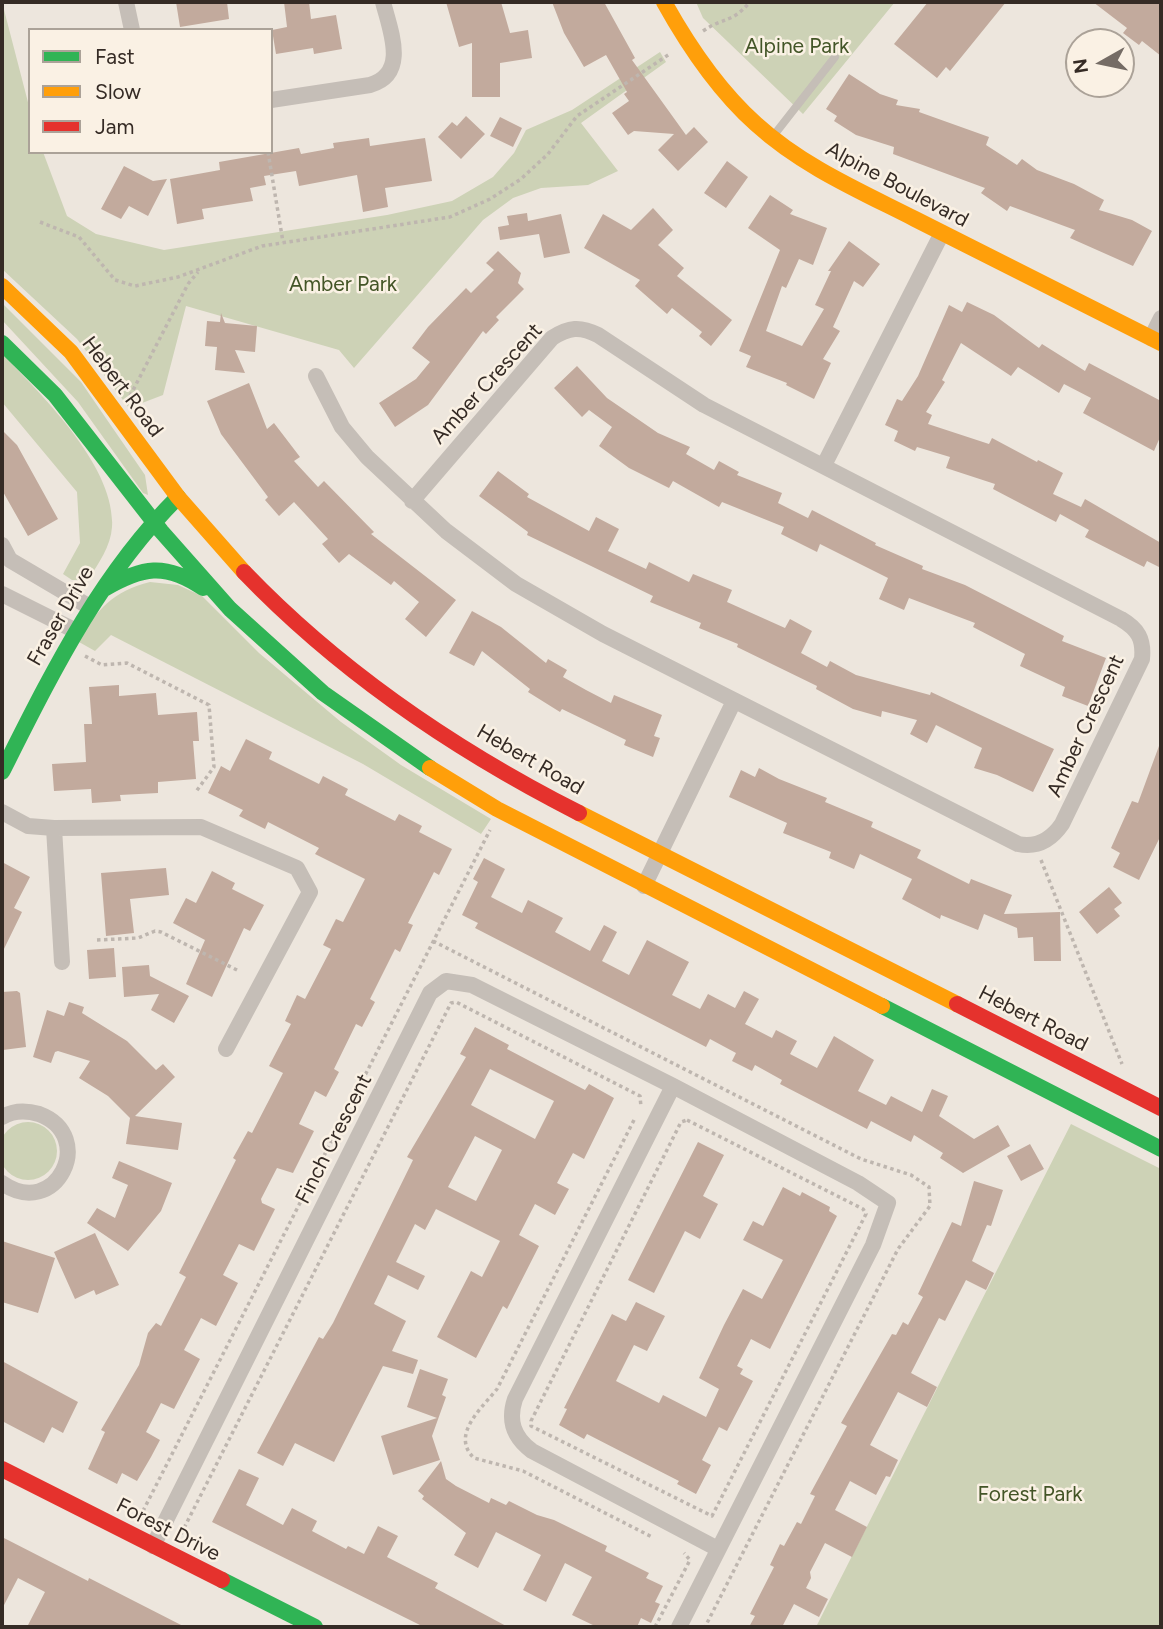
<!DOCTYPE html>
<style>
body{margin:0}
#map{position:relative;width:1163px;height:1629px;overflow:hidden;background:#ede6dd;font-family:Figtree,sans-serif}
canvas{display:block}
.frame{position:absolute;inset:0;border:4px solid #352b25;pointer-events:none}
.legend{position:absolute;left:28px;top:28px;width:245px;height:126px;box-sizing:border-box;background:#faf1e4;border:2px solid #aba298;margin:0;padding:9px 12px;list-style:none;font-size:21px;color:#352b25}
.legend li{display:flex;align-items:center;gap:14px;height:35px}
.legend b{width:35px;border:2px solid #aba298}
.north{position:absolute;left:1065px;top:28px;width:70px;height:70px;box-sizing:border-box;background:#faf1e4;border:2px solid #aba298;border-radius:50%;rotate:261deg;font-size:19px;font-weight:700;line-height:28px;text-align:center;color:#352b25}
.north::after{content:'';display:block;margin:auto;width:24px;height:32px;background:#756c65;clip-path:polygon(50% 0,100% 100%,50% 72%,0 100%)}
</style>
<div id="map">
<canvas width="1163" height="1629"></canvas>
<div class="frame"></div>
<ul class="legend">
<li><b style="height:9px;background:#30b455"></b>Fast</li>
<li><b style="height:9px;background:#ff9f0a"></b>Slow</li>
<li><b style="height:9px;background:#e5322d"></b>Jam</li>
</ul>
<div class="north">N</div>
</div>
<script>
const context = document.querySelector('canvas').getContext('2d');
context.lineJoin = 'round';
function paint(path, color) {
  context.fillStyle = color;
  context.fill(path, 'evenodd');
}
function trace(path, color, width, dash) {
  context.strokeStyle = color;
  context.lineWidth = width;
  context.lineCap = dash ? 'butt' : 'round';
  context.setLineDash(dash || []);
  context.stroke(path);
}
function label(font, color, halo, rows, align = 'center') {
  context.font = font + ' Figtree,sans-serif';
  context.lineWidth = 5;
  context.setLineDash([]);
  context.textBaseline = 'middle';
  context.strokeStyle = halo;
  context.fillStyle = color;
  for (const [text, x, y, turn = 0] of rows) {
    context.save();
    context.translate(x, y);
    context.rotate((+turn || 0) * Math.PI / 180);
    context.textAlign = isNaN(turn) ? turn : align;
    if (halo) context.strokeText(text, 0, 0);
    context.fillText(text, 0, 0);
    context.restore();
  }
}
paint(new Path2D(`
 M2,2L30,110V152H43L67,216L96,234L164,250L387,215L452,201L493,177L514,153L526,130L572,110L660,52L666,62L581,123L618,171L588,185L541,188L513,198L483,220L354,368L339,350L186,306L163,395L129,408L77,339L2,269Z
 M696,2H895L803,114L703,18Z
 M2,303L81,382L145,475L148,495L143,493L78,402L2,320Z
 M2,354C41,394 116,467 112,527C111,546 98,564 88,580H72L63,574L80,543L77,492L2,402Z
 M150,582L178,585L202,596L259,653L341,722L401,765L491,819L481,834L363,764L111,635L95,651L79,642C96,609 114,591 150,582Z
 M-1 1151a29 29 0 1 1 58 0a29 29 0 1 1-58 0Z
 M1071,1124L1161,1169V1627H816Z`), '#cdd2b6');
paint(new Path2D(`
 M176,2H227L229,19L180,27Z
 M284,2H309L311,19L336,15L342,49L314,54L313,48L276,54L272,30L287,27Z
 M446,2H501L510,33L528,30L532,58L500,63V97H472V43L459,47Z
 M552,2H604L635,58L632,60L686,135L694,127L708,142L678,171L658,150L674,134L634,131L628,135L612,113L629,101L624,94L627,92L606,55L584,67L564,33Z
 M928,2H1006L950,71L946,67L937,78L894,44Z
 M1093,2H1161V56L1142,41L1139,45L1123,33L1127,28Z
 M849,74L880,94L898,100L896,105L920,109L919,112L989,137L986,145L1017,165L1022,159L1037,170L1074,184L1104,200L1099,210L1132,220L1152,231L1133,266L1070,238L1075,230L1010,206L1007,211L981,193L985,188L893,154L894,147L856,135L834,121L837,116L826,109Z
 M466,116L485,134L461,159L438,137L452,122L457,126Z
 M500,117L522,128L513,147L490,136Z
 M369,138L370,146L425,138L432,181L385,188L388,207L363,212L357,175L299,186L296,171L264,176L266,185L250,188L253,201L202,209L204,219L177,224L170,179L220,170L219,162L299,148L301,154L334,148L333,143Z
 M727,161L748,177L726,208L704,193Z
 M124,166L153,181L167,179L148,216L129,206L121,219L101,209Z
 M770,195L793,210L790,214L827,228L813,265L799,259L786,288L782,286L766,331L802,346L824,309L815,305L831,271H828L849,241L880,264L863,287L854,281L833,327L840,331L823,359L831,363L814,399L786,385L787,383L746,367L751,356L739,351L780,250L748,228Z
 M653,208L673,230L658,245L684,268L677,276L732,320L711,346L699,336L702,332L672,308L667,314L635,286L640,280L584,248L603,214L631,230Z
 M527,213L528,221L561,214L570,253L544,258L539,234L500,240L498,227L509,225L507,216Z
 M498,251L521,273L518,283L524,289L496,317L499,320L486,334L483,331L428,405L395,427L379,403L416,379L430,362L412,348L428,327L466,288L471,293L494,270L486,263Z
 M967,302L994,315L1039,348L1042,344L1085,371L1089,363L1161,401V435L1154,451L1083,413L1091,398L1064,384L1059,393L1018,367L1011,376L961,343L942,380L945,382L926,412L932,415L928,424L989,444L992,438L1037,462L1038,460L1063,473L1053,494L1081,507L1085,499L1161,543V568L1147,561L1144,567L1085,537L1089,530L1060,514L1056,522L993,489L995,484L946,468L950,457L917,447L915,451L894,441L898,431L885,425L897,399L902,401L918,376L949,305L962,312Z
 M221,313L225,323L257,326L255,352L235,350L245,373L215,370L217,347L205,346L207,321L220,322Z
 M577,366L607,398L658,433L690,447L686,454L714,470L719,461L739,472L737,475L782,493L778,503L808,518L812,510L876,543L875,545L923,566L922,569L965,585L1064,636L1062,641L1106,658L1088,706L1062,696L1065,687L1020,666L1025,654L973,627L975,623L909,598L904,610L879,599L888,578L820,544L817,552L781,534L784,527L722,502L719,507L673,481L669,488L629,468L599,446L612,427L589,410L582,417L554,388Z
 M249,383L267,429L274,423L300,457L294,461L318,487L324,481L374,532L371,534L456,600L426,637L405,619L419,602L394,581L391,585L349,554L339,563L322,544L328,539L294,502L279,516L265,500L268,497L221,434L207,401Z
 M2,430L17,445L58,519L28,536L2,490Z
 M498,471L529,494L527,497L589,531L596,517L619,529L608,551L646,569L649,562L689,582L693,574L732,590L727,602L785,628L790,619L812,631L801,653L827,667L830,661L856,675L930,695L931,692L1054,749L1033,792L997,775L974,768L982,748L936,725L927,743L910,734L917,720L882,711L881,717L853,709L816,689L817,686L737,647L738,644L699,628L701,623L650,602L653,596L527,535L528,532L479,496Z
 M472,611L501,627L546,663L548,659L567,670L563,677L586,690L611,703L614,695L662,715L654,736L660,738L653,757L624,745L626,740L562,709L560,712L528,692L530,689L482,651L474,666L449,653Z
 M119,685V696L156,693L158,715L197,712L199,741H193L196,779L158,782V793L120,795L121,801L92,803L91,789L54,791L52,764L86,762L84,724H92L89,687Z
 M246,739L272,752L269,759L319,784L323,776L348,789L345,795L395,821L399,814L422,826L419,832L452,849L439,875L434,872L408,923L413,925L400,952L395,949L370,999L375,1002L362,1027L356,1024L334,1069L339,1072L326,1097L315,1091L299,1124L314,1131L293,1173L277,1168L261,1199L262,1203L275,1209L254,1251L239,1244L223,1275L238,1283L216,1326L201,1318L184,1350L200,1359L174,1409L161,1403L146,1432L160,1440L151,1457L137,1481L122,1473L117,1484L88,1469L105,1432L101,1430L139,1365L148,1333L156,1323L161,1326L186,1277L179,1273L236,1160L233,1158L248,1131L252,1133L283,1073L269,1066L291,1024L285,1021L297,995L305,999L331,949L323,945L336,919L343,922L365,879L315,854L319,848L268,822L265,829L239,816L243,810L208,793L221,766L230,771Z
 M1159,746L1161,835L1139,880L1113,867L1120,853L1111,848L1132,801L1138,803Z
 M759,768L779,779L827,798L825,802L873,822L871,827L921,850L917,858L969,884L971,879L1012,895L1004,914L1060,912L1061,961H1034L1033,937L1018,938L1017,928L984,914L978,930L941,915L940,919L902,899L912,879L860,854L854,869L829,858L831,852L783,833L787,823L729,797L741,770L755,777Z
 M484,858L505,869L491,897L522,913L528,900L563,918L555,932L590,951L604,925L617,932L602,961L629,975L647,940L689,962L672,995L700,1009L708,994L735,1008L744,991L759,999L745,1024L772,1038L776,1030L797,1041L790,1054L817,1068L834,1036L874,1060L858,1091L886,1105L891,1096L922,1112L932,1089L948,1096L939,1116L974,1139L998,1125L1010,1146L963,1173L940,1158L943,1153L914,1135L911,1142L871,1121L867,1129L780,1084L782,1080L755,1065L752,1071L732,1061L736,1053L710,1039L706,1047L475,928L478,923L462,915L478,882L473,879Z
 M2,862L30,877L14,908L22,912L2,953Z
 M166,868L169,895L130,899L134,933L106,936L101,873Z
 M212,871L235,883L232,889L264,905L250,931L244,928L212,997L186,984L205,940L173,923L186,898L196,903Z
 M1109,887L1122,903L1114,909L1120,916L1097,934L1079,912Z
 M114,948L116,977L89,979L87,950Z
 M149,965L150,976L189,996L174,1023L151,1010L159,994L124,997L122,967Z
 M17,991L20,993L26,1047L3,1050L2,992Z
 M69,1002L84,1007L82,1013L127,1041L156,1070L163,1064L175,1077L135,1116L182,1123L178,1150L126,1144L130,1118L108,1096L79,1078L90,1061L58,1051L55,1052L51,1063L33,1057L47,1010L64,1016Z
 M475,1027L509,1045L507,1049L585,1090L589,1084L614,1098L584,1159L573,1153L557,1183L569,1189L555,1215L535,1204L519,1235L539,1246L507,1309L503,1306L476,1358L437,1337L471,1271L482,1277L500,1241L436,1209L425,1230L415,1224L396,1262L425,1276L418,1290L388,1275L374,1304L406,1321L392,1351L418,1360L413,1374L383,1366L334,1462L295,1443L283,1466L257,1453L319,1337L323,1339L333,1323L413,1160L407,1157L466,1057L460,1054ZM490,1069L554,1101L535,1139L471,1105ZM475,1136L502,1150L476,1201L448,1187Z
 M698,1142L724,1155L703,1196L718,1204L700,1239L685,1231L654,1293L628,1280Z
 M1030,1144L1044,1169L1021,1181L1007,1156Z
 M119,1161L172,1183L161,1211L128,1251L87,1223L97,1208L115,1218L128,1185L112,1178Z
 M974,1181L1003,1190L991,1226L987,1225L972,1261L994,1273L986,1290L966,1280L945,1321L939,1318L911,1373L937,1387L927,1407L898,1392L870,1445L898,1460L890,1477L886,1476L876,1495L850,1481L835,1510L867,1527L852,1557L825,1543L810,1572L811,1578L806,1588L828,1599L819,1617L794,1604L782,1627H749L755,1616L750,1614L774,1567L770,1565L780,1544L784,1546L797,1522L801,1524L815,1496L810,1494L847,1426L841,1423L892,1334L896,1335L903,1322L908,1325L923,1297L918,1294L952,1222L961,1226Z
 M783,1187L800,1196L802,1192L830,1207L829,1211L837,1216L770,1349L751,1339L737,1366L743,1369L740,1374L753,1381L727,1431L719,1427L702,1460L711,1465L696,1494L677,1484L679,1481L624,1453L587,1434L584,1439L559,1425L567,1409L564,1408L612,1314L626,1321L636,1302L665,1316L647,1351L634,1345L616,1381L659,1403L663,1395L706,1417L719,1389L699,1378L724,1325L743,1289L762,1299L783,1260L743,1240L753,1221L763,1226Z
 M95,1233L119,1285L96,1295L94,1290L75,1299L54,1252Z
 M2,1241L55,1258L38,1313L2,1302Z
 M2,1361L78,1402L63,1433L52,1427L44,1443L2,1421Z
 M420,1369L448,1379L442,1395L446,1397L432,1436L440,1460L393,1475L381,1436L437,1418L407,1407Z
 M441,1461L446,1479L456,1486L489,1503L491,1498L506,1505L509,1501L537,1515L554,1520L607,1546L605,1551L649,1573L646,1578L663,1586L655,1602L660,1604L651,1623L641,1618L637,1627H597L572,1615L592,1577L565,1563L546,1602L523,1590L541,1555L496,1532L478,1568L454,1555L466,1533L422,1499L424,1496L418,1491Z
 M239,1469L259,1478L246,1505L283,1525L292,1508L317,1521L312,1531L346,1549L348,1546L364,1554L378,1526L398,1536L387,1557L438,1583L435,1588L508,1627H424L212,1522Z
 M2,1537L88,1581L89,1578L185,1627H27L45,1592L18,1578L2,1609Z`), '#c2aa9d');
trace(new Path2D(`
 M703,31C725,16 731,24 750,2
 M268,152L283,242
 M40,222L79,237L115,280L135,286L178,277L262,246L450,217L490,199L521,179L548,154L577,116L671,53
 M130,396L188,284L198,272
 M85,656L102,665L127,663L209,705L214,767L195,793
 M1041,860L1122,1064
 M97,940L138,938L155,931L161,932L237,970
 M433,941L861,1159L911,1175L929,1187L930,1206L898,1249L705,1627
 M634,1120L497,1389C482,1408 450,1435 474,1458L523,1471L652,1537
 M687,1120L863,1209L866,1214L712,1516L531,1426V1421L681,1122Z
 M143,1511L490,830
 M181,1534L451,1003L456,1002L640,1096L641,1107
 M655,1627L690,1560L684,1553`), '#beb6af', 3.5, [3.5, 3.5]);
trace(new Path2D(`
 M774,135L835,57`), '#c5beb7', 8);
trace(new Path2D(`
 M126,2L132,30
 M271,100L370,85C409,74 390,30 383,2
 M1151,338L1161,318
 M316,376L342,427L367,457L446,531L516,584L603,634L1018,844C1037,848 1051,840 1062,824L1142,659C1144,639 1138,629 1121,619L704,405L598,335C580,326 569,327 552,338L412,501
 M824,465L942,233
 M2,545L10,560L88,606
 M2,594L74,630
 M2,812L28,826L54,828L201,827L297,868L310,892L226,1049
 M54,828L62,962
 M644,886L734,701
 M673,1086L515,1399C508,1420 513,1437 532,1451L718,1549
 M2,1117C14,1110 26,1110 39,1114C98,1136 56,1221 2,1183
 M153,1546L430,993L446,981L472,985L673,1086L858,1183L888,1203L873,1245L679,1627`), '#c5beb7', 16);
trace(new Path2D(`
 M2,343L55,395L161,531L230,609L323,693L430,768
 M104,589C142,567 165,562 203,588
 M2,772C52,673 99,576 178,497
 M882,1006L1161,1149
 M222,1580L315,1627`), '#30b455', 16);
trace(new Path2D(`
 M664,2C689,47 718,90 756,124C802,166 860,191 915,219C997,260 1079,301 1161,343
 M2,286L71,352L178,497L244,572
 M430,768L497,809L882,1006
 M579,813L957,1004`), '#ff9f0a', 16);
trace(new Path2D(`
 M244,572C340,672 455,750 579,813
 M957,1004L1161,1108
 M2,1469L222,1580`), '#e5322d', 16);
label('21px', '#435527', '#faf1e4', [
 ["Alpine Park",797,47],
 ["Amber Park",343,285],
 ["Forest Park",1030,1495]
]);
label('21px', '#352b25', '#faf1e4', [
 ["Alpine Boulevard",897,185,28],
 ["Amber Crescent",487,384,-48],
 ["Hebert Road",122,387,53],
 ["Fraser Drive",61,616,-60],
 ["Amber Crescent",1086,726,-65],
 ["Hebert Road",530,760,30],
 ["Hebert Road",1033,1019,27],
 ["Finch Crescent",334,1139,-63],
 ["Forest Drive",168,1530,27]
]);
</script>
